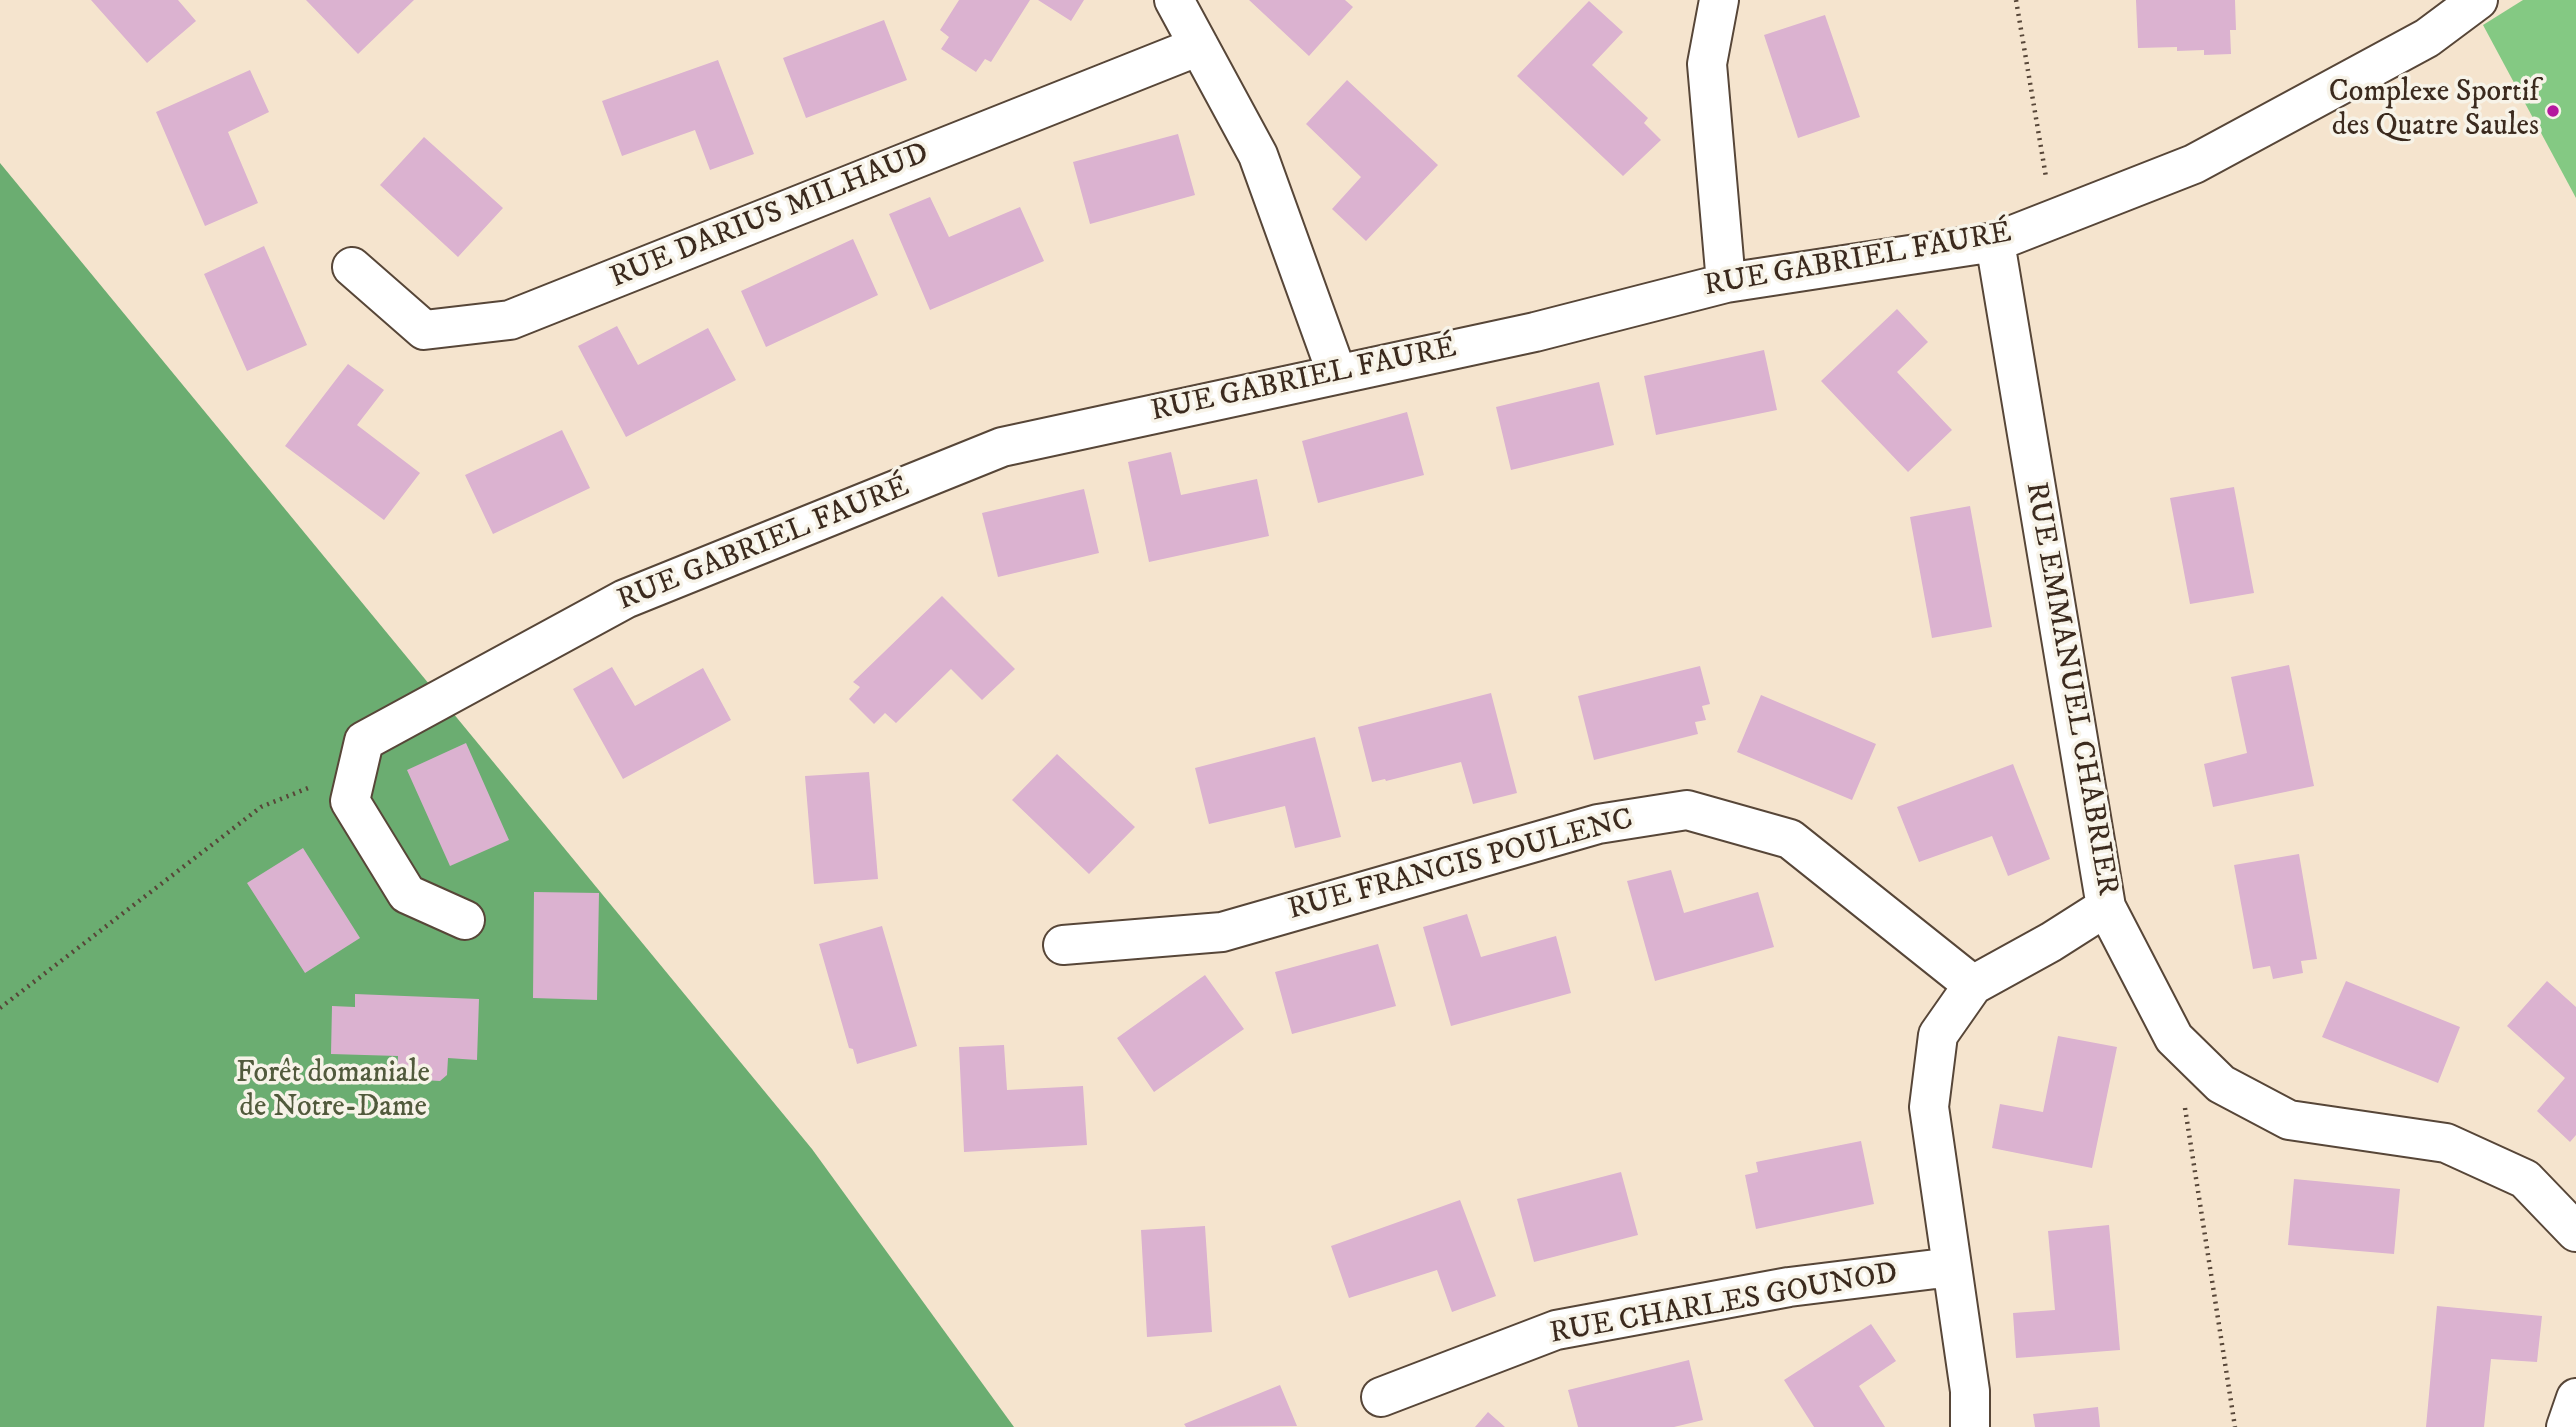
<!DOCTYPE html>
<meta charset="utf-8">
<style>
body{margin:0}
canvas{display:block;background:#f5e4ce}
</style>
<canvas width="2576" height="1427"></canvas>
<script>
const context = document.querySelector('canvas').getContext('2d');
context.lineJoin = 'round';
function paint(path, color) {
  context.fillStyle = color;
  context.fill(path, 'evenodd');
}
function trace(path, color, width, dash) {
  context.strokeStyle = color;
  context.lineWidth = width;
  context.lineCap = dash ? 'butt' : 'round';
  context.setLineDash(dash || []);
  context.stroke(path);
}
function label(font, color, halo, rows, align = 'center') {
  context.font = font + ' "IM FELL DW Pica",serif';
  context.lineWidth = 7;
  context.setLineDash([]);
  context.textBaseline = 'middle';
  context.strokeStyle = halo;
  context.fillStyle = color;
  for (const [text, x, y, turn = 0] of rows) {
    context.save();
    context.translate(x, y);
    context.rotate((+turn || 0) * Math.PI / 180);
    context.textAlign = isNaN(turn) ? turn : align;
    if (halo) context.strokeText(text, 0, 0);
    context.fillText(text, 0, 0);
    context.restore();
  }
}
paint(new Path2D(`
 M2523,0H2576V198L2483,25Z`), '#84c983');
paint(new Path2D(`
 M0,163L812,1149L1014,1427H0Z`), '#6bad71');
paint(new Path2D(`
 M91,0H178L196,21L147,63Z
 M306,0H414L358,54Z
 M959,0H1030L991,62L985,59L976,72L941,49L949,37L940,30Z
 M1038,0H1084L1071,21Z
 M1249,0H1345L1353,7L1309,56Z
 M2136,0H2235L2236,30H2230L2231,54L2204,55V50L2177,51V47L2138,48Z
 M1589,1L1623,32L1592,65L1648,118L1644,123L1661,140L1623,176L1517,76Z
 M1825,15L1860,117L1798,138L1764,35Z
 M884,20L907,80L806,118L783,58Z
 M718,60L754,154L710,170L695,130L622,156L602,101Z
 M250,70L269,112L228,132L258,203L205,226L156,112Z
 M1347,80L1438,165L1366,241L1332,209L1361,177L1306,124Z
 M1178,134L1195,195L1090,224L1073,162Z
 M424,137L503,208L458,257L380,185Z
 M930,197L949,237L1020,207L1044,261L930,310L889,214Z
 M853,239L878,295L766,347L741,291Z
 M264,246L307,345L247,371L204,274Z
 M1897,309L1928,342L1897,372L1952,430L1908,472L1821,381Z
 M617,326L638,365L708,328L736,380L626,437L578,346Z
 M1764,350L1777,410L1656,435L1644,376Z
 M348,364L384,390L357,425L420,473L384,520L285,446Z
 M1599,382L1614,445L1511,470L1496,407Z
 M1407,412L1424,475L1318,503L1302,441Z
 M562,430L590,488L493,534L465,475Z
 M1171,452L1181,495L1257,479L1269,536L1149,562L1128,462Z
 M2234,487L2254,593L2190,604L2170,498Z
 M1084,489L1099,553L998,577L982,513Z
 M1970,506L1992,627L1932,638L1910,517Z
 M942,596L1015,669L982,700L951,669L896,723L885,713L874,724L849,699L860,687L853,682Z
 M2289,665L2314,786L2213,807L2204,764L2247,753L2231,677Z
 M1700,666L1710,704L1702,706L1706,720L1695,722L1698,734L1594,760L1578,696Z
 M612,667L635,706L703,668L731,720L623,779L573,689Z
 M1491,693L1517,793L1473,804L1461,762L1386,781L1385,779L1372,782L1358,727Z
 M1761,695L1876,744L1852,800L1737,752Z
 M1315,737L1341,837L1295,848L1285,806L1209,824L1195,768Z
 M466,743L509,840L450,866L407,770Z
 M1057,754L1135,827L1089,874L1012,800Z
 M2013,764L2050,859L2008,876L1992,836L1919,862L1897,807Z
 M869,772L878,879L814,884L805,776Z
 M303,848L360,938L305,973L247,883Z
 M2299,854L2317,959L2301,961L2303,973L2273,979L2270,966L2253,969L2234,865Z
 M1671,870L1684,913L1758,892L1774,947L1655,981L1627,881Z
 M534,892L599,893L597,1000L533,998Z
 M1467,914L1481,957L1556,936L1571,993L1451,1026L1423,927Z
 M882,926L917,1046L857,1064L853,1049L849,1048L819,944Z
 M1378,944L1396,1006L1292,1034L1275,972Z
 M1205,975L1244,1029L1154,1092L1117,1038Z
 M2346,981L2460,1027L2438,1083L2322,1037Z
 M2547,981L2576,1007V1135L2570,1142L2537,1111L2565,1078L2507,1026Z
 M355,994L479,999L477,1060L448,1058L447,1075L440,1081L403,1079L397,1073L398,1056L331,1054L332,1006L355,1007Z
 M2058,1036L2117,1047L2092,1168L1992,1148L2000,1104L2043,1112Z
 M1004,1045L1007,1090L1083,1086L1087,1145L964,1152L959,1047Z
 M1861,1141L1874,1204L1756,1229L1745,1175L1758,1172L1756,1162Z
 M1621,1172L1638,1235L1534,1262L1517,1199Z
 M2294,1179L2400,1189L2394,1254L2288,1245Z
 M1460,1200L1496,1296L1452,1312L1437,1270L1349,1298L1331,1246Z
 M2109,1225L2120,1350L2016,1358L2013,1313L2055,1310L2048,1231Z
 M1205,1226L1212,1332L1147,1337L1141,1230Z
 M2437,1306L2542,1316L2537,1362L2491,1359L2484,1427H2426Z
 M1871,1324L1896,1361L1859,1386L1885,1427H1814L1784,1380Z
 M1689,1360L1703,1420L1674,1427H1578L1568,1390Z
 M1280,1385L1297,1426L1186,1427L1184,1424Z
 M2098,1407L2100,1427H2035L2033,1414Z
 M1488,1412L1505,1427H1475Z`), '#dbb2d0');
const minor = new Path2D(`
 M1174,0L1258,155L1337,374
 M1719,0L1707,64L1726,283
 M1995,242L2106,907L2174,1038L2221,1084L2289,1120L2446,1143L2525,1179L2576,1232
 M352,267L424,330L510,320L1199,46
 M465,920L407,894L350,801L364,741L625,599L1002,447L1535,332L1726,283L1995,242L2194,164L2427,38L2478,0
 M1063,945L1222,932L1598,824L1687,810L1790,839L1973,985
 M1381,1397L1556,1330L1789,1287L1952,1267
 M1970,1427V1391L1929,1107L1938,1035L1973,985L2051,942L2106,907
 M2566,1427L2576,1398`);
trace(minor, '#574638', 42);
trace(new Path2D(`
 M2016,0L2046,177
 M0,1008L261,807L308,788
 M2185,1108L2235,1427`), '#574638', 4.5, [2, 5]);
trace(minor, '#fff', 38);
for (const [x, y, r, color] of [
 [2553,111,7,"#b5179e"]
]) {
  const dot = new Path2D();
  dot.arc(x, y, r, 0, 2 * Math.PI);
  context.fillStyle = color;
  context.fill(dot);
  trace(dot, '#f7f3e8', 2.5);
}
label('30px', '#3b2a1e', '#f7f3e8', [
 ["Complexe Sportif",2539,94],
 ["des Quatre Saules",2539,128]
], 'right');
label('30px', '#3b2a1e', '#f7f3e8', [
 ["RUE DARIUS MILHAUD",770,217,-22],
 ["RUE GABRIEL FAURÉ",1858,261,-10],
 ["RUE GABRIEL FAURÉ",1304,381,-12],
 ["RUE GABRIEL FAURÉ",764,545,-22],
 ["RUE EMMANUEL CHABRIER",2070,689,80],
 ["RUE FRANCIS POULENC",1461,866,-15],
 ["RUE CHARLES GOUNOD",1724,1305,-10]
]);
label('30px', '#515a3c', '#f7f3e8', [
 ["Forêt domaniale",333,1075],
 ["de Notre-Dame",333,1109]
]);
</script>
